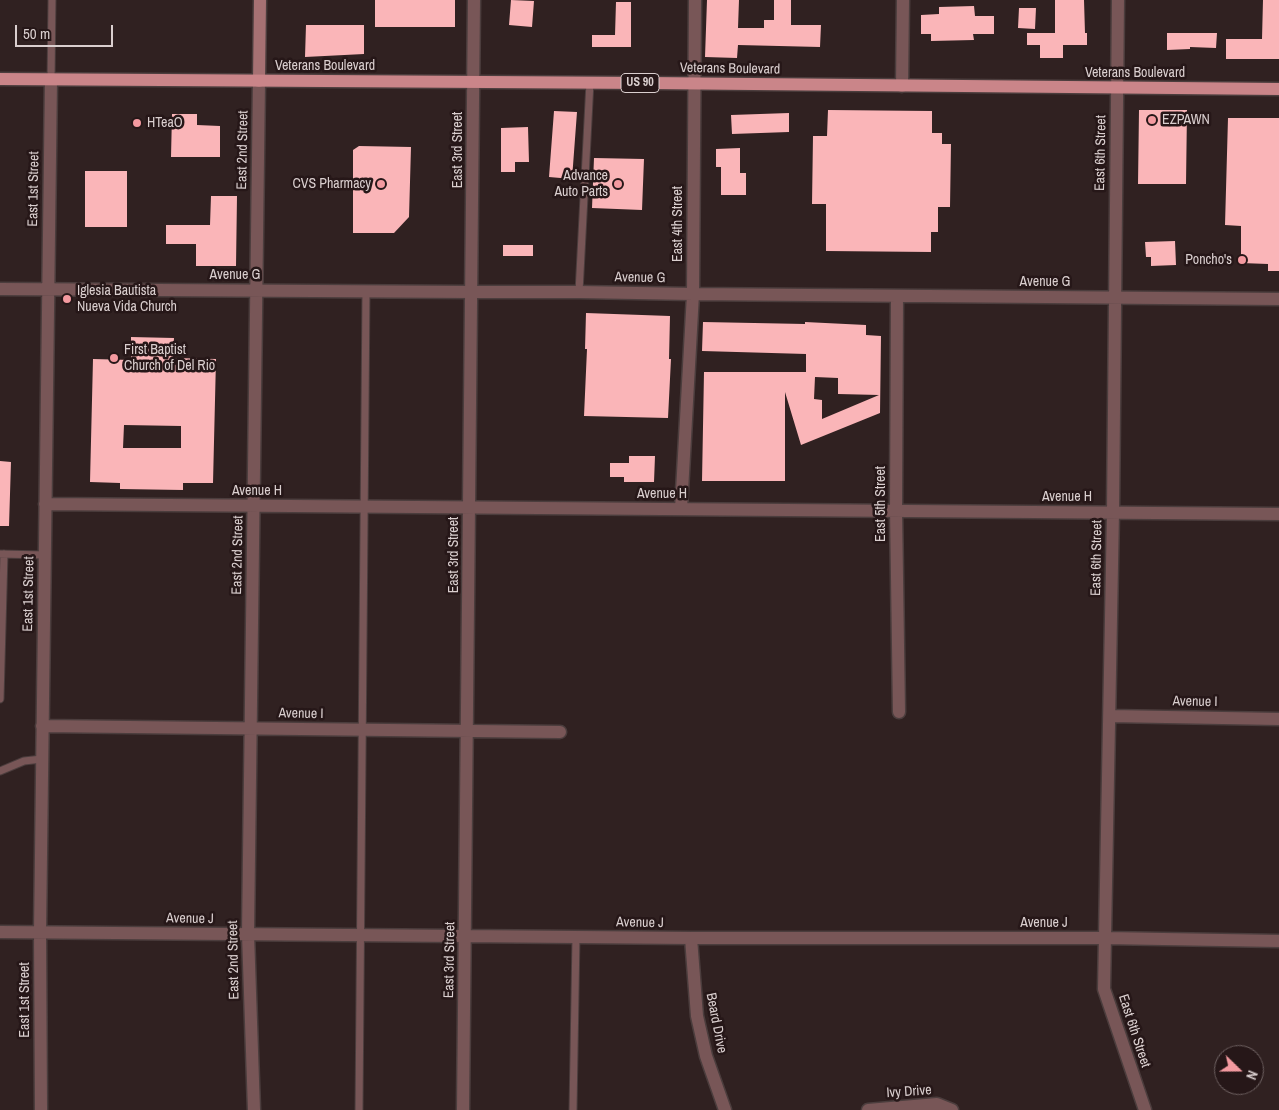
<!DOCTYPE html>
<style>
body{margin:0}
#map{position:relative;width:1279px;height:1110px;overflow:hidden;background:#302121;font-family:"Archivo Narrow",sans-serif}
canvas{display:block}
.north{position:absolute;left:1214px;top:1045px;width:50px;height:50px;box-sizing:border-box;background:#261718;border:1px solid #6e6161;border-radius:50%;rotate:112deg;font-size:14px;font-weight:700;line-height:20px;text-align:center;color:#dacfcf}
.north::after{content:'';display:block;margin:auto;width:18px;height:22px;background:#f49aa0;clip-path:polygon(50% 0,100% 100%,50% 72%,0 100%)}
.scale{position:absolute;left:15px;top:25px;width:98px;height:22px;box-sizing:border-box;border:2px solid #dacfcf;border-top:0;padding-left:6px;font-size:15px;line-height:18px;white-space:nowrap;color:#dacfcf;-webkit-text-stroke:4px #261718;paint-order:stroke}
</style>
<div id="map">
<canvas width="1279" height="1110"></canvas>
<div class="north">N</div>
<div class="scale">50 m</div>
</div>
<script>
const context = document.querySelector('canvas').getContext('2d');
context.lineJoin = 'round';
function paint(path, color) {
  context.fillStyle = color;
  context.fill(path, 'evenodd');
}
function trace(path, color, width, dash) {
  context.strokeStyle = color;
  context.lineWidth = width;
  context.lineCap = dash ? 'butt' : 'round';
  context.setLineDash(dash || []);
  context.stroke(path);
}
function label(font, color, halo, rows, align = 'center') {
  context.font = font + ' "Archivo Narrow",sans-serif';
  context.lineWidth = 5;
  context.setLineDash([]);
  context.textBaseline = 'middle';
  context.strokeStyle = halo;
  context.fillStyle = color;
  for (const [text, x, y, turn = 0] of rows) {
    context.save();
    context.translate(x, y);
    context.rotate((+turn || 0) * Math.PI / 180);
    context.textAlign = isNaN(turn) ? turn : align;
    if (halo) context.strokeText(text, 0, 0);
    context.fillText(text, 0, 0);
    context.restore();
  }
}
paint(new Path2D(`
 M375,0H455V27H375Z
 M511,0L534,1L532,27L509,25Z
 M707,0H739L738,28H764V20H774V0H791V25H821L820,47L738,45L737,58L705,57Z
 M1055,0H1084L1085,33H1087V45H1063V58H1040V45H1027V33H1055Z
 M1263,0H1279V59H1226V39H1262Z
 M616,2H631V47H592V35H615Z
 M974,6L975,16H994V34H973L974,40L931,41V34H921V15L939,14V7Z
 M1019,8H1036L1035,29L1018,28Z
 M306,25H364V54L305,57Z
 M1167,33H1217L1216,48L1190,47V49L1167,50Z
 M828,110L932,111V133H942V144H951L950,207H938V232H931V252L826,251V204H812L813,136H827Z
 M1139,110H1187L1186,184H1138Z
 M554,111L577,112L572,179L549,177Z
 M789,113V132L732,134L731,115Z
 M172,114H197V125L220,126V157H171Z
 M1228,118H1279V271H1268V264L1241,263V226L1225,225Z
 M528,127L529,162H515V172H501V128Z
 M359,146L411,147L409,217L394,233H353V150Z
 M740,148V173H746V195H721V167H716V149Z
 M594,158L644,159L642,210L592,208Z
 M85,171H127V227H85Z
 M211,196H237L236,266H196V244H166V225H210Z
 M1175,241L1176,265L1151,266V257H1146L1145,242Z
 M503,245H533V256H503Z
 M586,313L670,316L669,359H671L668,418L584,416L587,349H585Z
 M703,322L805,324V322L866,325V335L881,336L880,413L801,445L785,392V481H702L704,372H806V354L702,351ZM815,377L838,378V394L879,395L822,419V400L814,399Z
 M131,337L174,338L173,358L216,359L213,483H183V490L120,489V483L90,482L93,359L131,360ZM124,425L181,426V448H123Z
 M629,456H655L654,482H624V477H610V463H629Z
 M0,461L11,462L9,526H0Z`), '#fab5b8');
const lane = new Path2D(`
 M51,79L52,0
 M579,292L590,82
 M0,554L45,555
 M0,699L4,554
 M0,771L24,761L42,759
 M359,1110L366,291
 M573,1110L576,937`);
const street = new Path2D(`
 M1118,0L1113,512L1104,989L1145,1110
 M902,86L903,0
 M0,289L471,292H579L693,294L1279,299
 M897,296L896,510L899,712
 M45,504L1279,514
 M681,509L693,294L695,0
 M1110,716L1279,719
 M42,726L560,732
 M0,932L691,938H1105L1279,941
 M691,938L697,1016L706,1056L725,1110
 M41,1110L40,932L51,79
 M254,1110L248,934L259,81
 M463,1110L474,0
 M868,1110L937,1104L952,1110`);
const secondary = new Path2D(`
 M259,81L260,0`);
const primary = new Path2D(`
 M0,79C426,80 853,85 1279,89`);
trace(lane, '#4b3d3d', 9);
trace(street, '#4b3d3d', 15);
trace(secondary, '#4b3d3d', 15);
trace(primary, '#4b3d3d', 15);
trace(lane, '#785657', 7);
trace(street, '#785657', 12);
trace(secondary, '#a67173', 12);
trace(primary, '#ca8589', 12);
for (const [x, y, r, color] of [
 [1152,120,5,"#f49aa0"],
 [137,123,5,"#f49aa0"],
 [381,184,5,"#f49aa0"],
 [618,184,5,"#f49aa0"],
 [1242,260,5,"#f49aa0"],
 [67,299,5,"#f49aa0"],
 [114,358,5,"#f49aa0"]
]) {
  const dot = new Path2D();
  dot.arc(x, y, r, 0, 2 * Math.PI);
  context.fillStyle = color;
  context.fill(dot);
  trace(dot, '#261718', 2);
}
for (const [x, y, w] of [
 [640,83,38]
]) {
  const box = new Path2D();
  box.roundRect(x - w / 2, y - 9.5, w, 19, 4);
  context.fillStyle = '#261718';
  context.fill(box);
  trace(box, '#dacfcf', 1);
}
label('bold 12px', '#dacfcf', null, [
 ["US 90",640,83]
]);
label('14px', '#dacfcf', '#261718', [
 ["Veterans Boulevard",325,66],
 ["Veterans Boulevard",730,69,1],
 ["Veterans Boulevard",1135,73],
 ["East 2nd Street",243,150,-89],
 ["East 3rd Street",458,150,-90],
 ["East 6th Street",1101,153,-89],
 ["East 1st Street",34,189,-89],
 ["East 4th Street",678,224,-90],
 ["Avenue G",235,275],
 ["Avenue G",640,278,1],
 ["Avenue G",1045,282],
 ["Avenue H",257,491],
 ["Avenue H",662,494],
 ["Avenue H",1067,497],
 ["East 5th Street",881,504,-90],
 ["East 2nd Street",238,555,-89],
 ["East 3rd Street",454,555,-90],
 ["East 6th Street",1097,558,-89],
 ["East 1st Street",29,594,-89],
 ["Avenue I",1195,702,1],
 ["Avenue I",301,714,1],
 ["Avenue J",190,919,1],
 ["Avenue J",640,923,1],
 ["Avenue J",1044,923],
 ["East 2nd Street",234,960,-91],
 ["East 3rd Street",450,960,-89],
 ["East 1st Street",25,1000,-90],
 ["Beard Drive",716,1023,79],
 ["East 6th Street",1134,1031,72],
 ["Ivy Drive",909,1092,-4]
]);
label('14px', '#dacfcf', '#261718', [
 ["EZPAWN",1162,120],
 ["HTeaO",147,123],
 ["Advance",608,176,"right"],
 ["Auto Parts",608,192,"right"],
 ["CVS Pharmacy",371,184,"right"],
 ["Poncho's",1232,260,"right"],
 ["Iglesia Bautista",77,291],
 ["Nueva Vida Church",77,307],
 ["First Baptist",124,350],
 ["Church of Del Rio",124,366]
], 'left');
</script>
